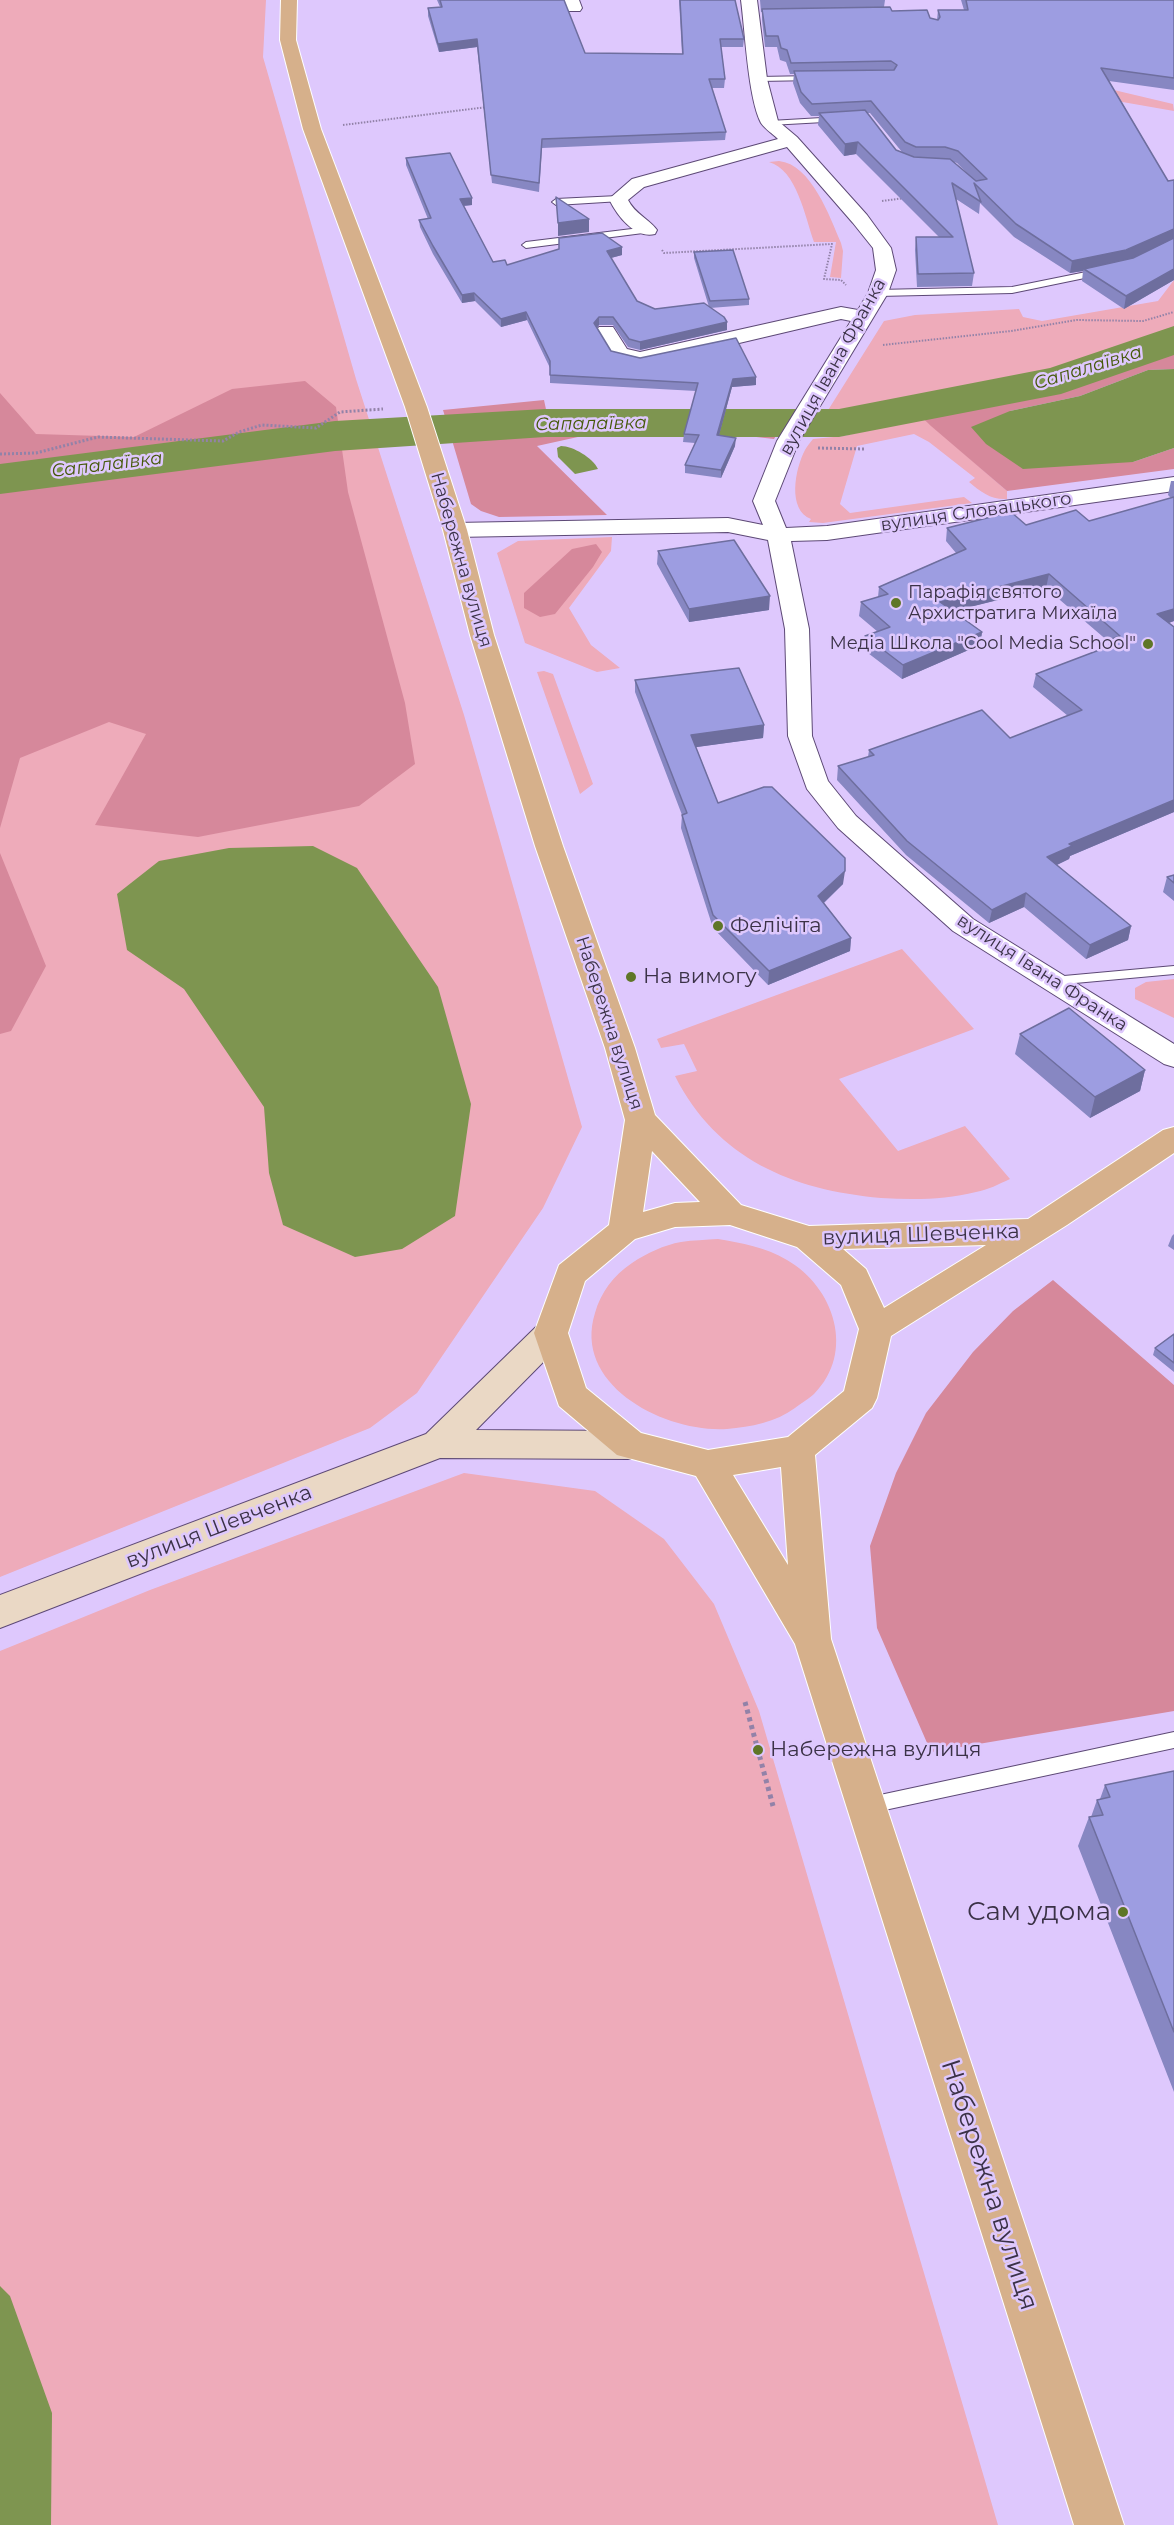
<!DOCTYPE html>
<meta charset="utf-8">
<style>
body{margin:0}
canvas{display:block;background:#dec8fd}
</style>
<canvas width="1174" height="2525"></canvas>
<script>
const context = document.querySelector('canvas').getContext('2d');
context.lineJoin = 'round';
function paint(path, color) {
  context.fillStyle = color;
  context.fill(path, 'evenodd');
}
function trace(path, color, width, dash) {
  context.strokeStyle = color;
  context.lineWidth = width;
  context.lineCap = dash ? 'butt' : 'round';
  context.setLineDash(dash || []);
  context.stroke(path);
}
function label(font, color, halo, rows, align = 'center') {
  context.font = font + ' Montserrat,sans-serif';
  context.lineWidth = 5;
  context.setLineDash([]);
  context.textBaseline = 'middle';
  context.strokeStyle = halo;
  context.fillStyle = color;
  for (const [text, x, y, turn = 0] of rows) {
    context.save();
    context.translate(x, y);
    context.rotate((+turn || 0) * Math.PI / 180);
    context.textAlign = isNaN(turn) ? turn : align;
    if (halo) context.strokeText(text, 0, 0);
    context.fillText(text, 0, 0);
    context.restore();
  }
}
paint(new Path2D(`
 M0,0H266L263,57L356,379L464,715L582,1127L543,1208L417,1393L370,1428L0,1577Z
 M1097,86L1173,104L1174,111L1111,100Z
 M779,161C811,164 830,217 841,243L843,251L841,278L830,277L836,242H814C805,217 797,170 769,162Z
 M1174,280V331L1168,334L1053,374L848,413L825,415L884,321L915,315L1019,309L1023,317L1042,321L1158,301Z
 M922,417L1007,491V499C991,500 981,492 969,482L975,478L929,442L914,434L857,446L840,504L850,513L964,497L972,503L823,523L809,522L811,519C787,510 795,469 805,450C807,446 810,443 813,439L844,436Z
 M612,537L611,551L569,608L591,645L620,668L597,672L525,643L497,553L518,541Z
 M544,671L553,674L593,784L580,794L537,672Z
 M902,949L974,1029L839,1079L898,1151L965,1126L1010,1179C999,1184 988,1190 976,1192C945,1200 913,1200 881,1198C792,1190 717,1159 675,1076L697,1071L684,1044L661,1048L657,1039Z
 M1174,979V1018L1135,999V988L1146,982Z
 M718,1239C742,1243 765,1247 787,1260C834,1287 856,1352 814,1394C809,1399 801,1403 795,1408C776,1422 751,1427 727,1429C666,1433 572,1386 595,1313C601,1292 613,1276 632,1263C647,1253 664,1245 681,1242C693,1240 706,1240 718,1239Z
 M464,1473L595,1491L664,1539L714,1604L759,1711L998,2525H0V1651L150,1590Z`), '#eeabba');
paint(new Path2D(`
 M1174,331V369L1148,370L1080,396L1010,411L1133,462L1174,448V469L1007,491L931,426L905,401L1053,374Z
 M305,381L336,407L348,492L405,703L415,764L359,806L198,837L95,825L146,734L109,722L20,758L0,828V393L36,434L134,437L232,389Z
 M544,400L547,414L792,409L774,439L676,428L596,433L537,446L607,515L499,517L481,511L471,504L443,410Z
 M596,544L602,552L593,567L555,614L540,617L524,608V593L572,549Z
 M0,853L46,966L11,1031L0,1034Z
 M1053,1280L1174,1385V1711L931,1752L877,1628L870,1546L896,1473L926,1413L973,1352L1013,1311Z`), '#d6889b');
paint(new Path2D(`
 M1174,369V448L1133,462L1023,469L986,444L971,427L1010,411L1080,396L1148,370Z
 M561,446C573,446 593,458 598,469L575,474L558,457L557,448Z
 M313,846L357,868L438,987L471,1104L455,1216L402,1249L355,1257L283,1225L269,1173L264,1107L184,989L127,950L117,894L159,861L229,848Z
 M0,2286L10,2296L52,2413L51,2525H0Z`), '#7e9550');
paint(new Path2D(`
 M1174,326V355L1061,394L839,437H545L335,451L0,494V464L335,421L545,409H839L1050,368Z`), '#7e9550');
const lane = new Path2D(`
 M813,76H816V80L759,81L755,79L759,77Z
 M839,117H842V121L770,125L766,123L770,121Z
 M618,196L621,197V201L556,205L552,202L556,199Z
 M648,227L652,230L651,232L526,248L522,245L526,242Z
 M1101,269L1106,272L1104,274L1012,293L878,296L873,293L878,290L1012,287Z
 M1174,966V974L1053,985L1046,981L1053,977Z
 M1174,1732V1748L866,1814L860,1812L857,1806L860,1800L866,1798Z`);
const street = new Path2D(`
 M563,0H579L582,8L580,11H568Z
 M741,0H757L767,79L778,121L797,137L867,215L891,248L896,270L888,293L799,441L775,501L786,528L827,526L1174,477V491L827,540L791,541L809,629L812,736L828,781L856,816L973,919L1174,1044V1067L1164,1064L953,931L838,828L807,789L788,736L785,629L768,540L728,532L455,537L447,535L444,530L447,525L455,523L728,518L763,525L753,501L777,441L851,321L841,319L684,356L640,364L613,358L596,331L599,327H613L627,349L640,352L841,307L858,310L868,293L876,270L873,248L853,223L787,147L644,187L628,200C635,214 648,218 657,230L655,234C634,239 617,215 609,199L632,179L778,139C773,134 765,129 761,123C748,98 745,30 741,0Z`);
const secondary = new Path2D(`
 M551,1320L563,1324L568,1333L563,1342L476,1430L630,1431L643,1435L648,1445L643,1455L630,1459L440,1458L0,1628V1595L426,1434L539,1324Z`);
const primary = new Path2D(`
 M281,0H297L296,40L321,129L427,407L467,530L494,635L563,846L635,1048L655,1115L741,1205L809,1226L1028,1219L1163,1130L1174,1127V1153L1067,1225L891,1336L877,1398L872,1408L815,1455L831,1639L1124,2525H1074L795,1644L696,1476L617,1455L559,1406L534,1333L559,1265L609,1225L625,1120L605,1048L535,846L470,635L443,530L405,407L303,129L280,40ZM652,1151L700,1202L675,1203L643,1212ZM730,1225L797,1247L841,1285L859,1329L844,1391L788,1437L708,1450L641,1433L586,1388L568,1333L585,1281L635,1239L675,1227ZM986,1245L884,1308L866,1269L843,1249ZM781,1467L788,1565L733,1475Z`);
trace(lane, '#5d4976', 2);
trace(street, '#5d4976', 2);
trace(secondary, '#5d4976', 2);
trace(primary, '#fff', 2);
trace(new Path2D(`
 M343,125L487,107
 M882,201L905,198
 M662,250L664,253L832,244L824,279L841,280L846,285
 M883,345L1011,331L1077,320L1143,321L1174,312`), '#9282a8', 2, [1.5, 1.5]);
trace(new Path2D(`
 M818,448L865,449
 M0,454L36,453L98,437L223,441L239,432L262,425L316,428L340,412L383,409`), '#9282a8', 3, [2, 2]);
trace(new Path2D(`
 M745,1702L773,1806`), '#9282a8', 5, [4, 4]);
paint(lane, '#fff');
paint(street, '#fff');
paint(secondary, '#ead8c5');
paint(primary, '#d6b08b');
paint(new Path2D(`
 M437,0H564L585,53L682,54L679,0H735L744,39L743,47H721L725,79L724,88H712L726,132L725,140L542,148L539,192L492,183L477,47L439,52L428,16V8L440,7Z
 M760,0H885L884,7L892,11L937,20L938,10H964L961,0H1174V90L1109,81L1168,181L1174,180V280L1124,309L1082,281L1083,271L1070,273L1014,237L980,203L979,214L956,199L974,273L972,286L917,287L915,250L916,237H939L856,154L844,156L818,125L819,116H811L800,103L793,83L794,74H790L786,62L780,60L777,47H765L762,20V12H761ZM867,113H870L902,152L896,150ZM954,162L957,163L969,175Z
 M406,158L472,198V205L464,206L493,262L507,265L622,247V255L611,258L637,301L655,309L709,307L694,258V252L749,299V305L710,308L727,322V330L640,350L628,347L613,325H599L597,328L611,351L756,385L732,387L719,435L735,446L721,478L685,473V465L695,443L683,442L684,434L696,391L550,383V368L527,320L501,327L475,301L462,303L433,254L420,227L419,220L428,219L406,165Z
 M1171,481H1174V621L1169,623L1174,627V812L1070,856L1069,859L1057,865L1131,926L1128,940L1086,959L1024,907L989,923L906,855L837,780L838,766L868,757L869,750L1010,738L1068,716L1033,687L1036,674L1108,647L1109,642L1046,588L953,611L982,632L980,645L902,679L864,650L865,636L878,632L859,616L861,602L878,597L879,587L956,553L946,541L947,528L1026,525L1089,521L1171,498L1168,495Z
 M658,551L769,610L689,622L657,564Z
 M635,680L764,725L763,738L696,747L718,803L843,884L824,903L851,938L850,951L768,985L713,928L681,828L682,815L635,692Z
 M1174,875V901L1163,892L1167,877Z
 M1020,1034L1145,1070L1140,1091L1090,1118L1015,1054Z
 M1174,1234V1250L1168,1246L1172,1236Z
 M1174,1334V1372L1153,1355L1155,1348Z
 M1174,1771V2092L1078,1846L1089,1817H1091L1097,1800L1100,1799L1105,1785Z`), '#8787c2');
paint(new Path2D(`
 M477,39V47L439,52L438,44Z
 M858,142L856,154L844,156L845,144Z
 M472,198V205L461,206L460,199Z
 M589,219V232L558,236V223Z
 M1174,229V240L1123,263L1084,269L1083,271L1070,273L1072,261Z
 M622,247V255L607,259V251Z
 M1174,269V280L1124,309L1126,296Z
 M474,293L475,301L462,303V295Z
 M526,312L527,320L501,327V319Z
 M599,317V325L594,331V323Z
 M727,322V330L640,350V342Z
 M756,377V385L732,387L717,443V435L733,379Z
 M736,438L735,446L721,478V470Z
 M1049,574L1046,588L938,615L940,602Z
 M770,596L769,610L689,622V609Z
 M1174,609V621L1154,628L1157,614Z
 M982,632L980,645L902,679L903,665Z
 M764,725L763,738L690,748L691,735Z
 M1174,800V812L1070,856L1069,859L1044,871L1047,857L1069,844Z
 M845,871L843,884L817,909L818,896Z
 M1026,893L1024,907L989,923L992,910Z
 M1131,926L1128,940L1086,959L1090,945Z
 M851,938L850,951L768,985L769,971Z
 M1145,1070L1140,1091L1090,1118L1095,1097Z`), '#6e6e9e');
const building = new Path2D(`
 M440,0H564L585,53L683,54L680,0H735L744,39H720L725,79H709L726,132L542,139L539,183L491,175L477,39L438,44L428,8L442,7Z
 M966,0H1174V78L1101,68L1168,181L1174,180V229L1126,250L1072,261L1016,224L974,183L981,202L952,183L974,273L918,274L916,237H953L858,142L845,144L819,113L865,110L896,150L914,157L950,159L976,181L987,179L958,151L945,147H916L905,142L871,101L812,104L801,92L794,71L894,70L897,65L891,61L791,63L787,50L781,48L778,36H766L762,9L890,7L892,11L927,10L930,18L938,20L940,17L938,10H968Z
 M450,153L472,198L460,199L493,262L505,260L507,265L559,249V238L602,233L622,247L607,251L637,301L655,309L704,303L724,317L727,322L640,342L629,339L613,317H599L594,323L611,351L640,358L736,338L756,377L733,379L717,435L736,438L721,470L685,465L699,435L684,434L698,383L550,375V361L526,312L501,319L474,293L462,295L433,246L419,220L431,218L406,158Z
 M556,197L589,219L558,223Z
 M1174,238V269L1126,296L1084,269L1133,258Z
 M733,250L749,299L710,301L694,252Z
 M1174,497V609L1157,614L1174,627V800L1069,844L1072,846L1047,857L1131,926L1090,945L1026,893L992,910L907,841L838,766L874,755L869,750L982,710L1010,738L1082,710L1036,674L1115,644L1109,640L1120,636L1049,574L940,602L982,632L903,665L865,636L890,627L861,602L888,594L879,587L966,549L947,528L1011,512L1026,525L1076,510L1089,521Z
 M734,540L770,596L689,609L658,551Z
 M739,668L764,725L691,735L718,803L764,787H772L845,858V871L818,896L851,938L769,971L713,915L682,815L687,813L635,680Z
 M1174,875V883L1167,877Z
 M1069,1008L1145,1070L1095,1097L1020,1034Z
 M1174,1334V1363L1155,1348Z
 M1174,1771V2032L1089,1817L1103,1815L1097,1800L1110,1797L1105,1785Z`);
paint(building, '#9d9de1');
trace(building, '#6e6e9e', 1.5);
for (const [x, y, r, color] of [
 [896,603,6,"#5f7627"],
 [1148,644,6,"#5f7627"],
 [718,926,6,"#5f7627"],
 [631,977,6,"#5f7627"],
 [758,1750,6,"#5f7627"],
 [1123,1912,6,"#5f7627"]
]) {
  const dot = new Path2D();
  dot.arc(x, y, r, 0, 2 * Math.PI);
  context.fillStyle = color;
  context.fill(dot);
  trace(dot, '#dec8fd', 2);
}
label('18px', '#3b3247', '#dec8fd', [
 ["вулиця Івана Франка",833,367,-61],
 ["вулиця Словацького",976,512,-8],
 ["Набережна вулиця",461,560,74],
 ["вулиця Івана Франка",1042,973,33],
 ["Набережна вулиця",609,1023,72]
]);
label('italic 18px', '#455909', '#dec8fd', [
 ["Сапалаївка",1088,368,-17],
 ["Сапалаївка",591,424,-1],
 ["Сапалаївка",107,465,-7]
]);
label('18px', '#3b3247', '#dec8fd', [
 ["Парафія святого",908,593],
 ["Архистратига Михаїла",908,614],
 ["Медіа Школа \"Cool Media School\"",1136,644,"right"]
], 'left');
label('21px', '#3b3247', '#dec8fd', [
 ["Фелічіта",730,926],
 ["На вимогу",643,977],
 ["Набережна вулиця",770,1750]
], 'left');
label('21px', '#3b3247', '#dec8fd', [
 ["вулиця Шевченка",921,1235,-2],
 ["вулиця Шевченка",219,1527,-21]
]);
label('26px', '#3b3247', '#dec8fd', [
 ["Сам удома",1111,1912]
], 'right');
label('26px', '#3b3247', '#dec8fd', [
 ["Набережна вулиця",989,2185,72]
]);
</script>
